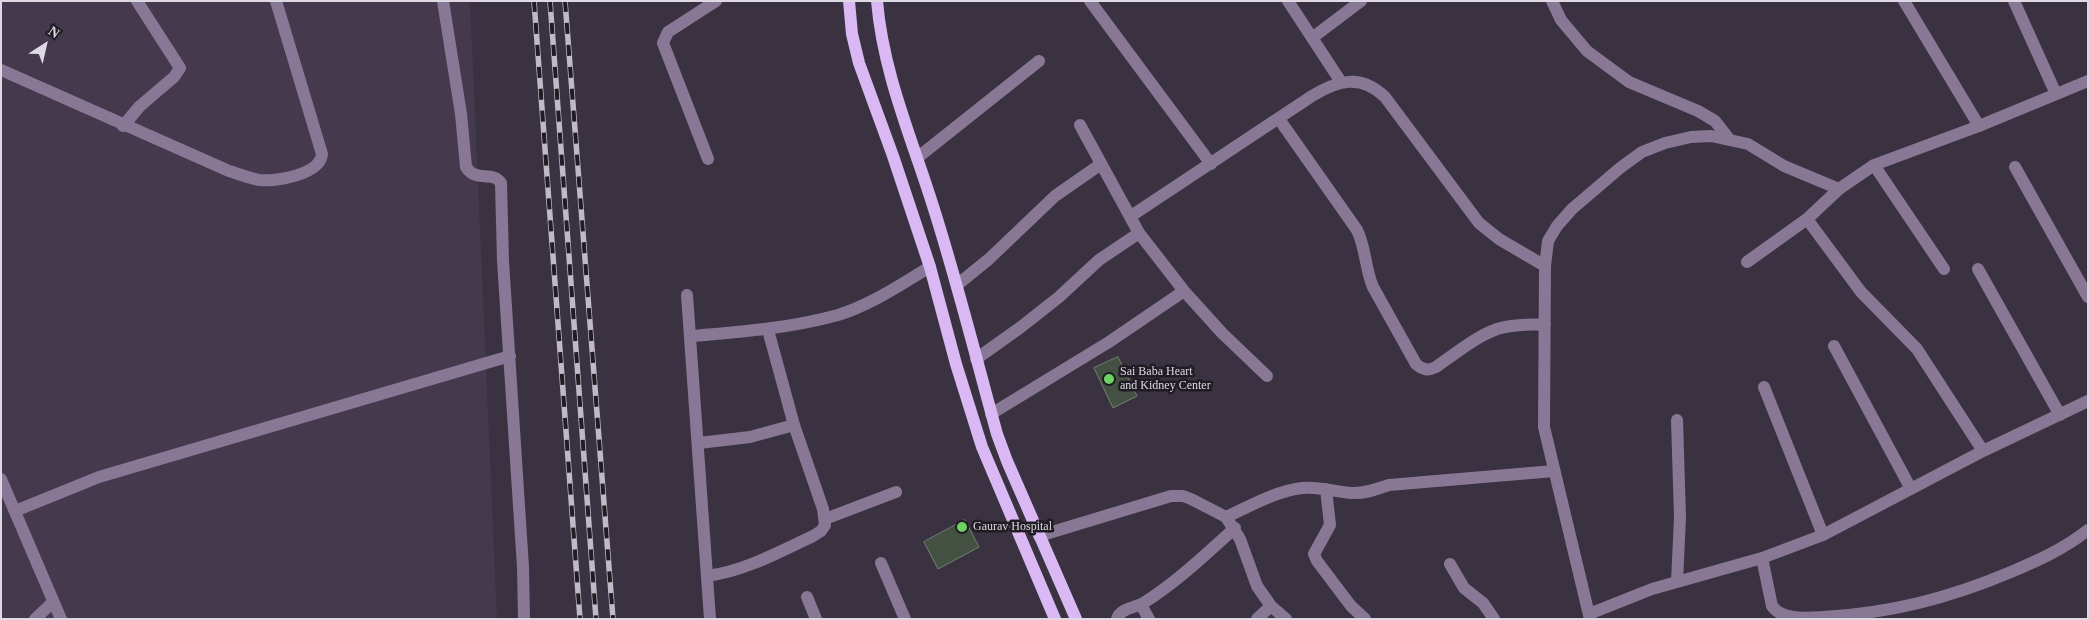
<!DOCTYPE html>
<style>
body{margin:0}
#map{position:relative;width:2089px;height:620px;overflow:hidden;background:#3b3241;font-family:Georgia,serif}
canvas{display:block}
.frame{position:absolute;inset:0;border:2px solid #ded9e3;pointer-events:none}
.north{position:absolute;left:20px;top:20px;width:50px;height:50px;-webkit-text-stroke:4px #201c23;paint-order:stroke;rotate:35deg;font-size:14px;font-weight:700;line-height:20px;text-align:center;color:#ded9e3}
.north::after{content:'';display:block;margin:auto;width:18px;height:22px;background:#ded9e3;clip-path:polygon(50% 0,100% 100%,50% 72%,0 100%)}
</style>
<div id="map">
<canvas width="2089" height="620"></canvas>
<div class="frame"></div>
<div class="north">N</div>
</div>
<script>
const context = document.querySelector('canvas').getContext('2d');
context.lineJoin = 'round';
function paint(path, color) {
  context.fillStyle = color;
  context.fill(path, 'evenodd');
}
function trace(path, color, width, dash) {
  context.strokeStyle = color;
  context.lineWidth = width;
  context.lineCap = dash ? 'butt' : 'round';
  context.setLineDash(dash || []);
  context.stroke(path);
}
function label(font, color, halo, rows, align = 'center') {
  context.font = font + ' Georgia,serif';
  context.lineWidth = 5;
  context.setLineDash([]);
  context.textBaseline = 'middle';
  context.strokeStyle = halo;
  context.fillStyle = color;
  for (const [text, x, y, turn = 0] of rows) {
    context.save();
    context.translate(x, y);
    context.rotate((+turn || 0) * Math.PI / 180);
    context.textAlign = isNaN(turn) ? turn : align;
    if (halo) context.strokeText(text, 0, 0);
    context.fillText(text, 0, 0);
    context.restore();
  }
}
paint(new Path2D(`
 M1,1H470L497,619H1Z`), '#45394e');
const building = new Path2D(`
 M1118,357L1137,396L1113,408L1094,368Z
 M965,520L979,547L938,569L924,542Z`);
paint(building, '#445142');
trace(building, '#728070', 1);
trace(new Path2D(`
 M443,1L461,114L466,167C476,183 492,170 501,183L503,261L523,567L524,619
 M1090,1L1211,164
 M1288,1L1341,82
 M1552,1L1561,20L1587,51L1629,82L1698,111L1715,121L1729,139
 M1904,1L1979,126
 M2014,1L2056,94
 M1312,38L1361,1
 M1,70L229,171C239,174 249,178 259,180C275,182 320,175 322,154L276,1
 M1279,119L1357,230C1366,248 1365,269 1373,287L1416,364C1423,370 1428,371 1436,367C1455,354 1475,337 1497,329C1512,324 1529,325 1545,324
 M1080,125L1139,233L1184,291L1222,333L1267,376
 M123,126L140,106L174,77L180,68L137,1
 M917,158L1039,61
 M708,159L663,43L668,32L716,1
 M1874,165L1944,269
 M2015,167L2088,297
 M1131,216L1312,96C1338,80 1361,74 1385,97L1479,223L1499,239L1545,266
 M1807,219L1861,292L1917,349L1983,451
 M1747,262L1807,219L1839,189L1874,165L1979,126L2088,81
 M1978,269L2060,415
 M957,285L989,259L1055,196L1101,164
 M687,295L710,619
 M692,336C741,332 791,328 838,315C871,305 901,284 930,267
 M1834,346L1911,489
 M976,359L1021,327L1059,297L1099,260L1139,233
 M1764,387L1823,535
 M991,414L1109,342L1184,291
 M1677,420L1680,517L1677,582
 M699,443L750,437L794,425
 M1,479L61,619
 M1326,489L1330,525L1314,554L1317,561L1351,606L1365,619
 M15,511L99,477L510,356
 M1226,517C1250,506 1276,491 1302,488C1319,486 1335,492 1352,493C1364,494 1377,489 1389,485L1554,471
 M825,519L896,492
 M1039,536L1171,496H1183L1191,499L1226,517L1240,539L1257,586L1271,606L1286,619
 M1762,558L1772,606C1782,620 1805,618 1823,617C1892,613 1949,598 2011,572C2039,560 2064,549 2088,530
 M881,563L905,619
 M1450,564L1464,588L1483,603L1494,619
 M707,576C745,571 779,552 813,536L821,531L825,525L823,509L794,425L768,330
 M807,597L816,619
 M1141,605L1149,619
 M1589,614L1652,589L1762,558L1823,535L1983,451L2088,401
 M35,619L53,602
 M1117,619C1120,608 1136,608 1145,602C1178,581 1206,554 1235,528
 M1257,619L1271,606
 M1590,619L1544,427L1545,266L1548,241L1557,226L1572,209L1620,168L1642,152L1665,143L1691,137L1711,136L1748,144L1784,166L1839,189`), '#887895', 12);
trace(new Path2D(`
 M849,1L852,34L859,63L893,156L930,267L956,364L982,447L1055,619
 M877,1C883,73 912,139 933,206C957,281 976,358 997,434L1007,461L1076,619`), '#dab8f3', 12);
const rail = new Path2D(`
 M534,1L580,619
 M550,1L596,619
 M565,1L613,619`);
trace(rail, '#c0bac5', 5.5);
trace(rail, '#201c23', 4, [11]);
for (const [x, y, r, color] of [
 [1109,379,6,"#6cd362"],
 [962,527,6,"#6cd362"]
]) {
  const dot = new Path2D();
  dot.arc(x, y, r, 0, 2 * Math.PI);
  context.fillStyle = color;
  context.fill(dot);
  trace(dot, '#201c23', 2);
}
label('12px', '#ded9e3', '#201c23', [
 ["Sai Baba Heart",1120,372],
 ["and Kidney Center",1120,386],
 ["Gaurav Hospital",973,527]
], 'left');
</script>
